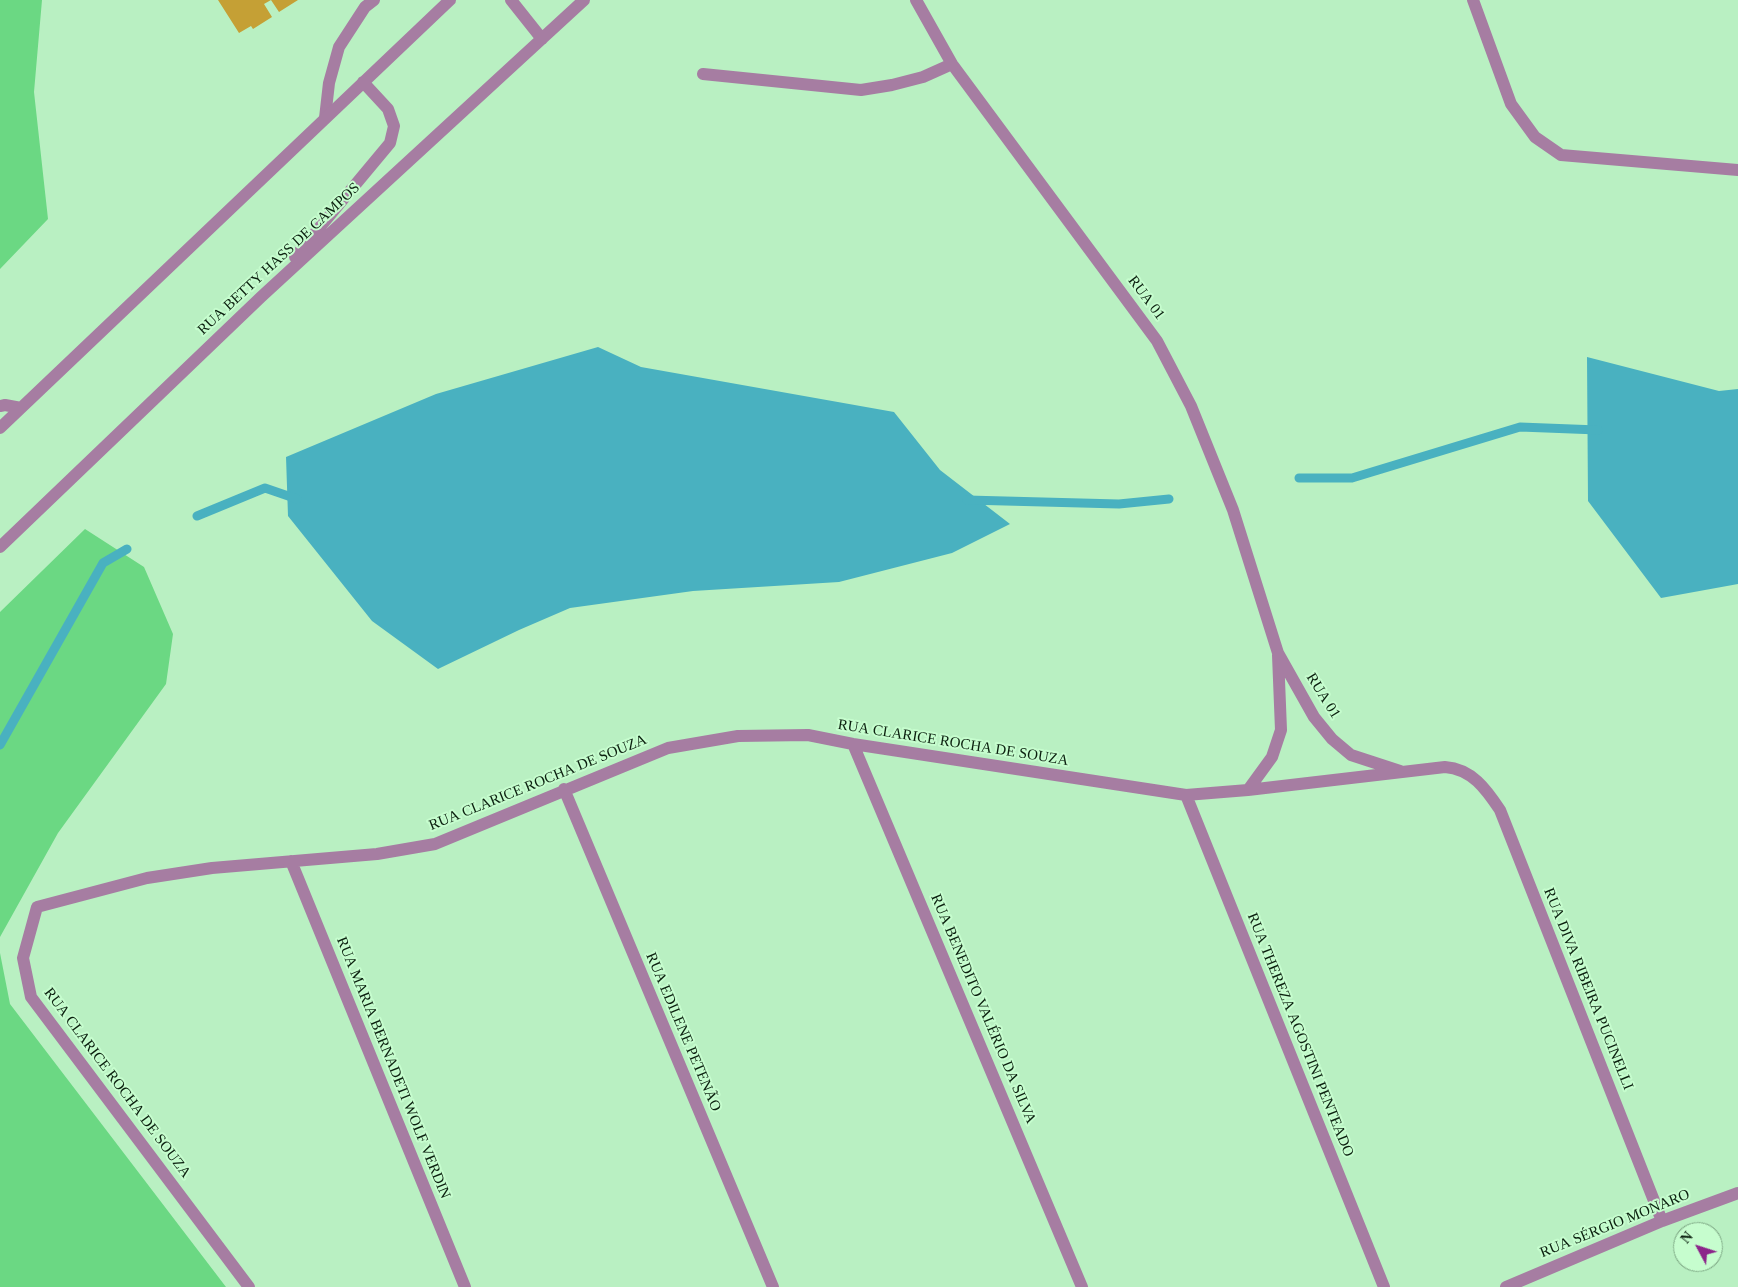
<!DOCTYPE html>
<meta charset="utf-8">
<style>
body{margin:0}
#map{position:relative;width:1738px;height:1287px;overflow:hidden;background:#b9f0c2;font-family:"Times New Roman",serif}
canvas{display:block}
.north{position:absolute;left:1673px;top:1222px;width:50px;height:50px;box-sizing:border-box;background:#c6fdce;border:1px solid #7ba582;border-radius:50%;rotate:310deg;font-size:14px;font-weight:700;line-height:20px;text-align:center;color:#0b200f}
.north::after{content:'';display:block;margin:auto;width:18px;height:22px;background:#8c248a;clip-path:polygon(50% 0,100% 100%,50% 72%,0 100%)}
</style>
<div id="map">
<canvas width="1738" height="1287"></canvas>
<div class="north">N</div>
</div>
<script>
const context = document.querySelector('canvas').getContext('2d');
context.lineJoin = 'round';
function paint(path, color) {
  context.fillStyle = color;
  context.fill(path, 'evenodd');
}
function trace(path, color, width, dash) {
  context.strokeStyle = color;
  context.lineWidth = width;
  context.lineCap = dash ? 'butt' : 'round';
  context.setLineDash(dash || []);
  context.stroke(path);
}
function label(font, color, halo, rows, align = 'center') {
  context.font = font + ' "Times New Roman",serif';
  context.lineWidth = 4;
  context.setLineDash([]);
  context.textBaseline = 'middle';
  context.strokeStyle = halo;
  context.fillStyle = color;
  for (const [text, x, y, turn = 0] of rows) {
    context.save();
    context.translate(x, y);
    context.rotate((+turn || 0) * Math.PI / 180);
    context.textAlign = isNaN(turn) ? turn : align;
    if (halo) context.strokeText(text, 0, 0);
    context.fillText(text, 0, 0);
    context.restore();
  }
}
paint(new Path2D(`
 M0,0H42L34,92L48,219L0,269Z
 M85,529L144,567L173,634L166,684L58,833L0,937V612Z
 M0,953L10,1004L226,1287H0Z`), '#6bd883');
paint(new Path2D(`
 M598,347L641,367L894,412L940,470L1010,524L952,553L839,582L693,591L570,608L519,630L438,669L372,621L288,516L286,457L436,394Z
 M1587,357L1719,391L1738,389V584L1661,598L1588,501Z`), '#49b1c0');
trace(new Path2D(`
 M1299,478H1352L1520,427L1598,430
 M967,500L1119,504L1169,499
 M197,516L265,488L297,499
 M0,745L103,563L127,549`), '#49b1c0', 9);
paint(new Path2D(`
 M218,0H298L279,12L271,0L264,4L272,17L253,29L251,26L239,33Z`), '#c5a035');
trace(new Path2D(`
 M325,118L329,83L339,47L365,7L374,0`), '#a67da2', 12);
trace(new Path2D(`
 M916,0L952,64L1157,341L1191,406L1233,510L1278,653L1314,717L1332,739L1351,755L1400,771
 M1473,0L1511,104L1535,137L1561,155L1738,170
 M703,74L861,90L892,85L923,77L952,64
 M853,744L1082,1287
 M564,789L773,1287
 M1248,790L1272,757L1281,730L1278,655
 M1186,795L1384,1287
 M291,861L465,1287
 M249,1287L31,997L23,958L37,907L147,878L212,868L377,854L435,844L668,748L738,736L808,735L853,744L1186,795L1248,790L1445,767C1472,769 1486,789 1500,810L1662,1221
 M1506,1287L1662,1221L1738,1193`), '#a67da2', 12);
trace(new Path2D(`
 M511,0L542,39
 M295,257L390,143L394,126L388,109L363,82
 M0,406L5,405L21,408
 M0,428L450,0
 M0,547L261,297L584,0`), '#a67da2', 12);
label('15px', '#0b200f', '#c6fdce', [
 ["RUA BETTY HASS DE CAMPOS",279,259,-43],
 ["RUA 01",1146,298,53],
 ["RUA 01",1323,696,58],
 ["RUA CLARICE ROCHA DE SOUZA",953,743,9],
 ["RUA CLARICE ROCHA DE SOUZA",538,783,-22],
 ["RUA DIVA RIBEIRA PUCINELLI",1588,989,68],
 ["RUA BENEDITO VALÉRIO DA SILVA",983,1009,67],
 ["RUA EDILENE PETENÃO",683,1032,67],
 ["RUA THEREZA AGOSTINI PENTEADO",1300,1035,68],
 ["RUA MARIA BERNADETI WOLF VERDIN",393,1068,68],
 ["RUA CLARICE ROCHA DE SOUZA",117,1083,53],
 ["RUA SÉRGIO MONARO",1615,1224,-22]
]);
</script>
